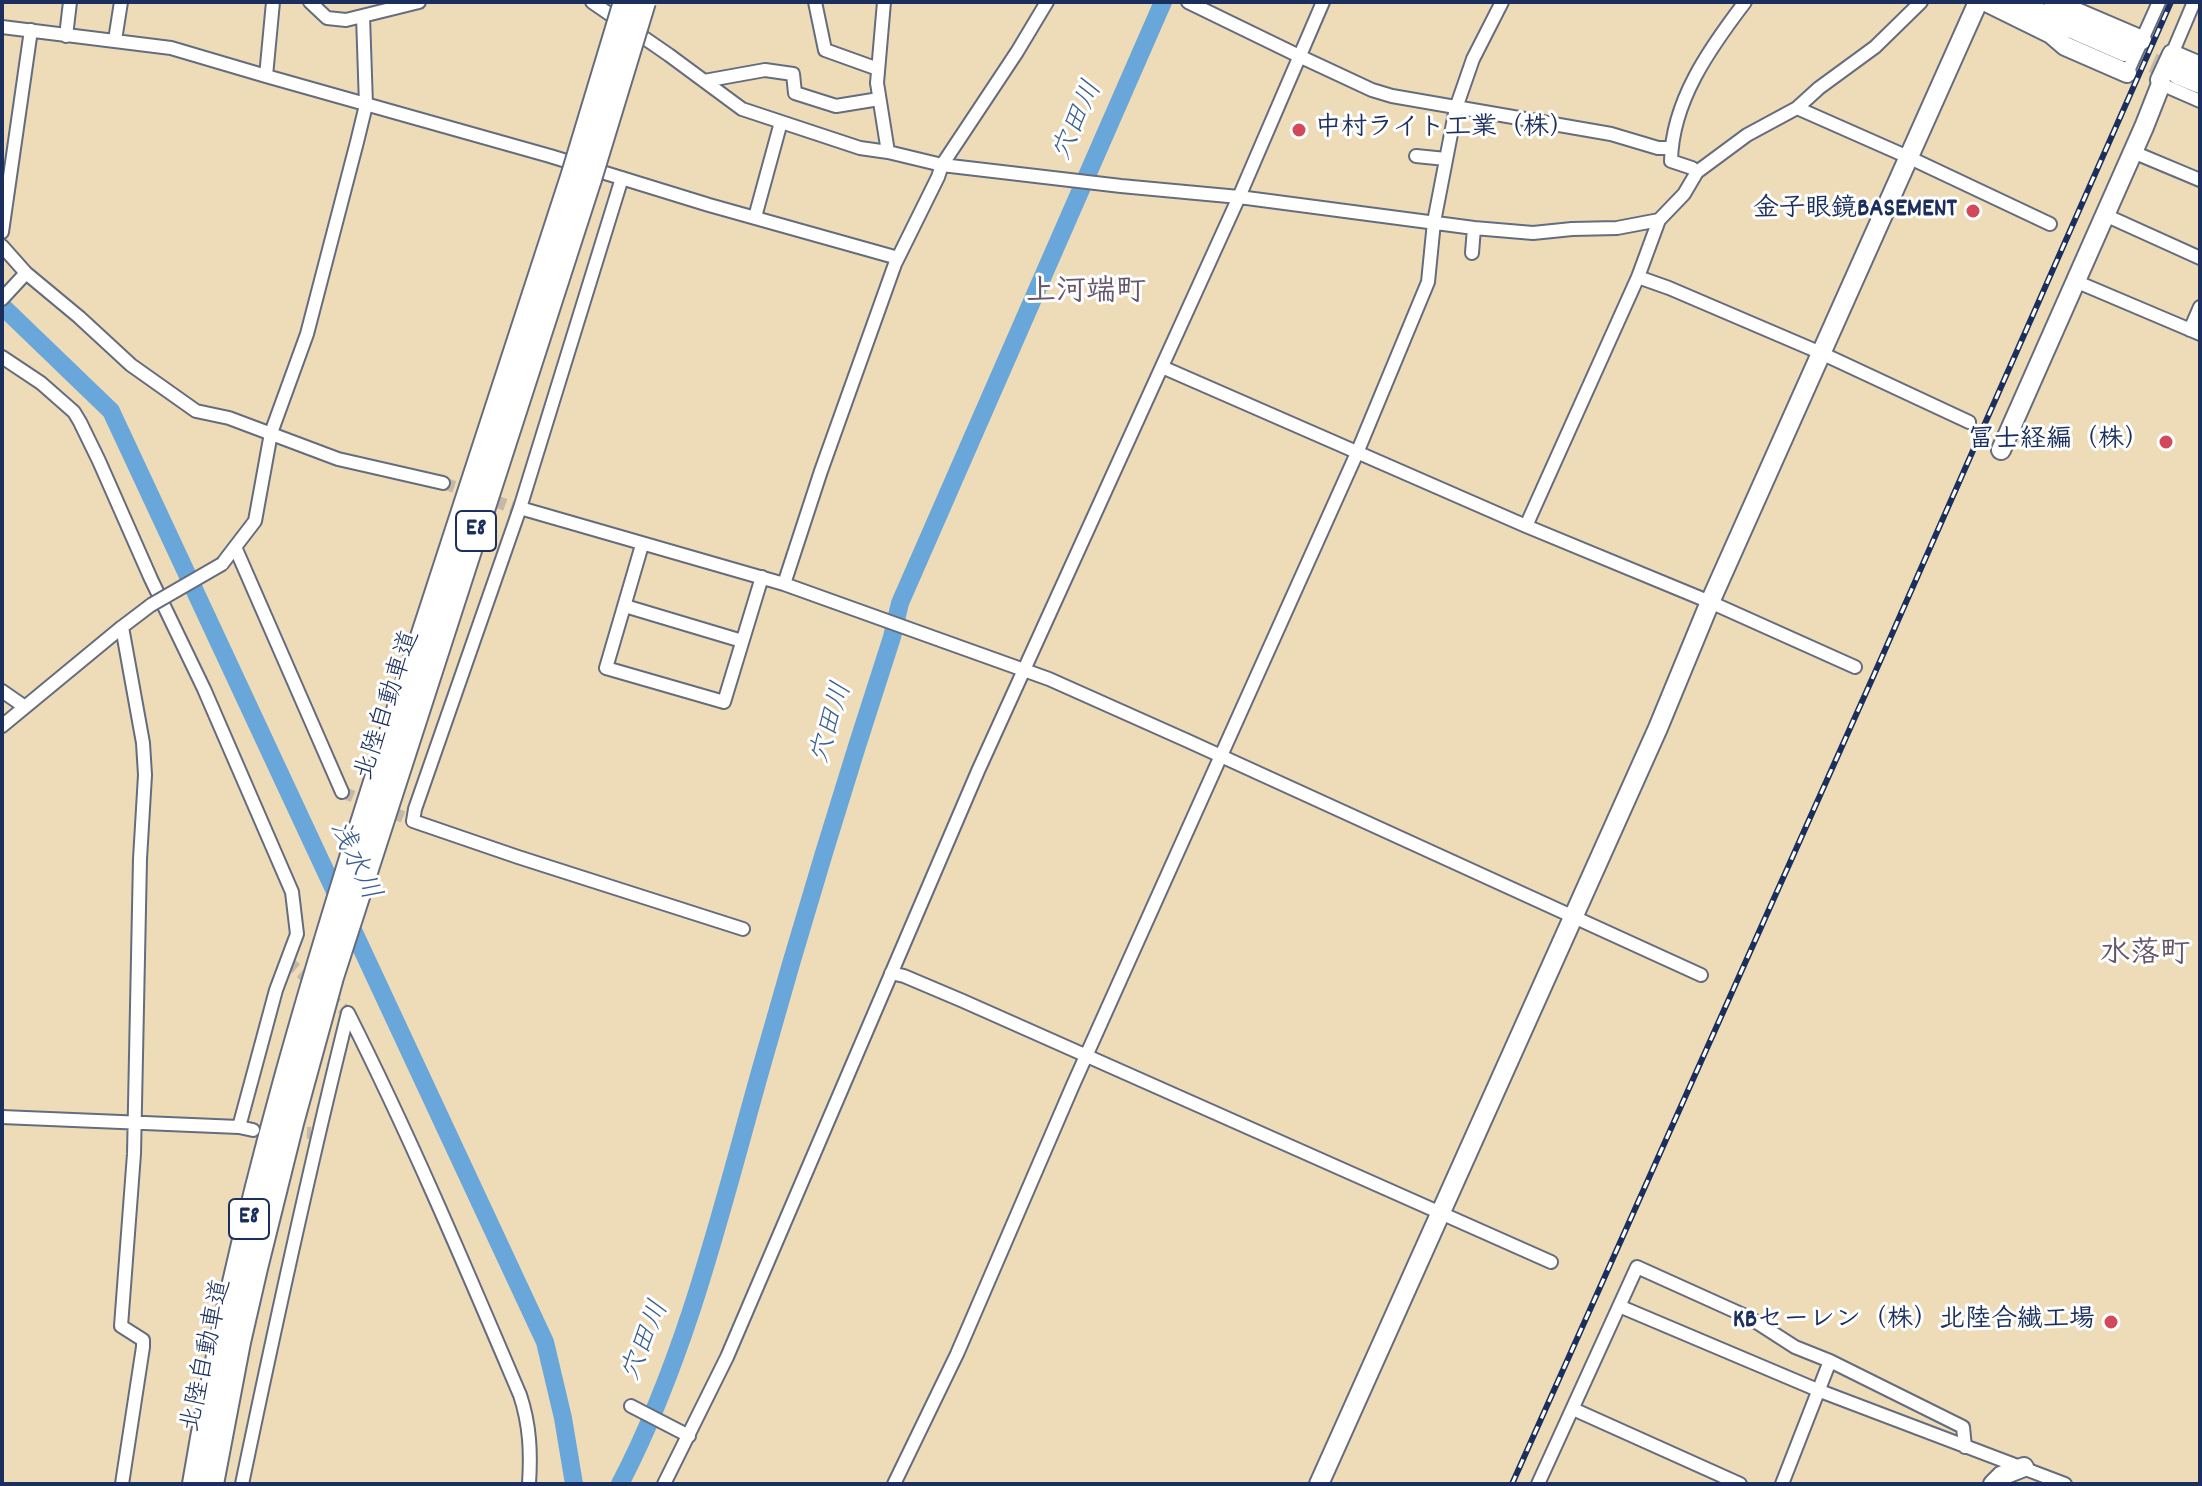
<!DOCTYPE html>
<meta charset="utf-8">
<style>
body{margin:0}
#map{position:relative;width:2202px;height:1486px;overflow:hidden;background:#eedcb9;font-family:Dekko,sans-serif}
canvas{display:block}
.frame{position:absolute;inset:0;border:4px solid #1b2f5e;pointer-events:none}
</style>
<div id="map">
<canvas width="2202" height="1486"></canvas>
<div class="frame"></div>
</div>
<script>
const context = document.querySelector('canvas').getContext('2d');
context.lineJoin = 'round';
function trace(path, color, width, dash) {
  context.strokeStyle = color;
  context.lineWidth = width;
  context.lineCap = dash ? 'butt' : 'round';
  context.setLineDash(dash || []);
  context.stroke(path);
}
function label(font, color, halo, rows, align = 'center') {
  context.font = font + ' Dekko,"Klee One",sans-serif';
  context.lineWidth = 6;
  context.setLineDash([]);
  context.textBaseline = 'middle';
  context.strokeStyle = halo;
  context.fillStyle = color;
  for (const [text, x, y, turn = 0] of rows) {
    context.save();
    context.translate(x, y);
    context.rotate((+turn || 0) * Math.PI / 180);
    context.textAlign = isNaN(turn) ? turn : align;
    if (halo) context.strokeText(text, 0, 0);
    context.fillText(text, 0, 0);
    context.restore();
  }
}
trace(new Path2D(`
 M2,306L111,411L545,1342L563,1418L574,1484
 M620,1484C687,1355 721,1211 760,1072C801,926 845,781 892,637L900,603L1163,2`), '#69a7db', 18);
trace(new Path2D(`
 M443,483L529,513
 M342,792L413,821
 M287,961L348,1013
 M253,1130L311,1133`), '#c4b9a7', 12, [12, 6]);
trace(new Path2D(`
 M2125,51L2178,74`), '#c4b9a7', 20, [20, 10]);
const street = new Path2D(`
 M310,2L327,18L346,20L419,2
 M592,2L669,55L742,109L860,148L888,152L942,165L1121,186L1239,197L1474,228L1533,233L1572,229L1617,228L1659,220
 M815,2L825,50L878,69
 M884,2L877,83L888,152
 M1188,2L1299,56L1372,90L1392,96L1611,134L1658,148H1671
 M2,27L171,48L266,76L550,156L709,205L898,258
 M66,36L70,2
 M115,40L121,2
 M2172,54L2194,2
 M2127,73L2159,2
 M266,76L273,2
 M704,81L765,70L793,74L795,93L836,106L879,99
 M2161,84L2200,101
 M1797,108L1908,157L2050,224
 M2133,152L2200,180
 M1416,156L1446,159
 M1697,172L1692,168L1671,161C1672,101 1710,48 1745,2
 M622,178L520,508L415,809L413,821L518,857L743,929
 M2105,215L2200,258
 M755,217L781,122
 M2,232L31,30
 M2,246L26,273L79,317L131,365L196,411L229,418L338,459L443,483
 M1472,253L1474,228
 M1638,277L1669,288L1821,353L1969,422
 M2075,281L2200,334
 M2,299L26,273
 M2190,330L2200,307
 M2,357L41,383L74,412L80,422L99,461L151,579L204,689L292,892L297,934L276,990L239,1127
 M1162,367L1526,526L1710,602L1855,667
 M520,508L784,584L1049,679L1188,741L1701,975
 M1526,526L1638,277L1659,220L1684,194L1697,172L1747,135L1797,108L1819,88L1875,47L1921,2
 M642,545L606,668L724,702L762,577
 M235,547L342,792
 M222,564L255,521L271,433L307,334L357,142L366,105L363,16
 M784,584L821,471L895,264L938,177L942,165L1017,52L1047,2
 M625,606L742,641
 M122,627L143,743L145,775L140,859L134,1154L121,1326L143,1340V1347L122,1484
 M2,691L25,707
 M2,726L122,627L151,605
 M891,973L904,976L963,1001L1551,1262
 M348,1013C411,1138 465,1266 520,1395C530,1425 531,1453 529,1484
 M2,1117L239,1127L253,1130
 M1619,1306L1820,1391L2065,1484
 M631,1406L689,1436
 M1573,1409L1740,1484
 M242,1484C275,1326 309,1169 348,1013
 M664,1484L727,1357L978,771L1239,197L1323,2
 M894,1484L957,1354L1073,1085L1357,453L1428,282L1434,222L1456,108L1473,59L1502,2
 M1538,1484L1637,1267L1750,1318L1795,1347L1830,1361L1963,1427L1965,1447
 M1782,1484L1830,1361`);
const secondary = new Path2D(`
 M1986,2L2051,34L2065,46L2127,73
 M2053,2L2142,40
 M2001,450L2144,127L2161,84L2160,80L2172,54L2200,66
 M1319,1484L1658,728L1710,602L1978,2
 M1993,1484L2001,1476L2024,1467`);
const primary = new Path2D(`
 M2013,2L2125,51
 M2178,74L2200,83`);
const highway = new Path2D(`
 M194,1484C239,1213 320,950 405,689C461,518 517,346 573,174
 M212,1484L239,1342L256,1268L292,1123L332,977L590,179`);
trace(street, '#656c7e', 16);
trace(secondary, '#656c7e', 22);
trace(primary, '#656c7e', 24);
trace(highway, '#656c7e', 26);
trace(street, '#fff', 12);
trace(secondary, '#fff', 18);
trace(primary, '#fff', 20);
trace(highway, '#fff', 22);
const rail = new Path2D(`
 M1512,1484L1877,668L2171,2`);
trace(rail, '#1b2f5e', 6);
trace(rail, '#fff', 3, [9]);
const streetBridge = new Path2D(`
 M151,605L222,564`);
const highwayBridge = new Path2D(`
 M573,174L625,2
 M590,179L644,2`);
trace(streetBridge, '#656c7e', 16, []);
trace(highwayBridge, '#656c7e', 26, []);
trace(streetBridge, '#fff', 12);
trace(highwayBridge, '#fff', 22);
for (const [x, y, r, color] of [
 [1299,130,8,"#d1495b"],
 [1973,211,8,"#d1495b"],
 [2166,442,8,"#d1495b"],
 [2111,1322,8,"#d1495b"]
]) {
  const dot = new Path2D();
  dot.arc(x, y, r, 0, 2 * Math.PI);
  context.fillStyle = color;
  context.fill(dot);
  trace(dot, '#fff', 3);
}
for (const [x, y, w] of [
 [476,531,40],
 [249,1219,40]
]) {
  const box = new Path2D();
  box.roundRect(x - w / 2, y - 20, w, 40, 6);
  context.fillStyle = '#fff';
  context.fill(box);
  trace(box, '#1b2f5e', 2);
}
label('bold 24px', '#1b2f5e', null, [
 ["E8",476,531],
 ["E8",249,1219]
]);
label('bold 26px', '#1b2f5e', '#fff', [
 ["中村ライト工業（株）",1315,130,"left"],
 ["金子眼鏡BASEMENT",1957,211],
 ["冨士経編（株）",2150,442],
 ["KBセーレン（株）北陸合繊工場",2095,1322]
], 'right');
label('26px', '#1b2f5e', '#fff', [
 ["北陸自動車道",390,706,-72],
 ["北陸自動車道",209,1356,-78]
]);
label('italic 28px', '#3a5f90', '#fff', [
 ["穴田川",1080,122,-66],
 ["穴田川",834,724,-73],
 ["浅水川",352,862,65],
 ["穴田川",648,1342,-68]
]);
label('bold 30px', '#65566a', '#fff', [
 ["上河端町",1086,295],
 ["水落町",2145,957]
]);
</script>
